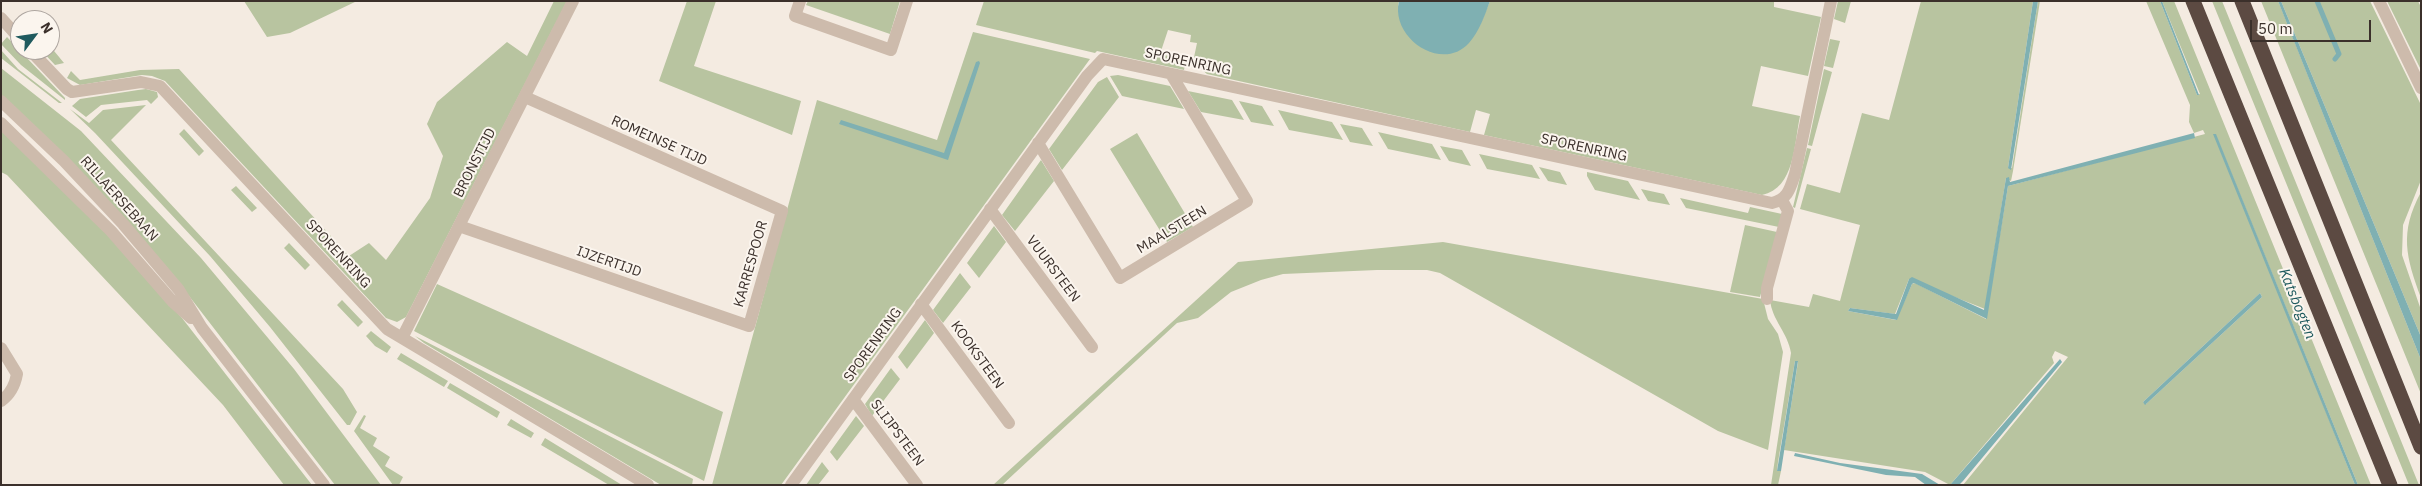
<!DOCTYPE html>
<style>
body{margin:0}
#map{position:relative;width:2422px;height:486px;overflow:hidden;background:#f4ebe1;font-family:"IBM Plex Sans",sans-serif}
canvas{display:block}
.frame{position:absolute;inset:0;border:2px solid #3b302b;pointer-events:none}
.north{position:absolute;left:10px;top:10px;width:50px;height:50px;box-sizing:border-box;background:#fbf5ee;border:1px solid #aea6a0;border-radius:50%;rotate:59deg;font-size:14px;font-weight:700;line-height:20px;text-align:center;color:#3b302b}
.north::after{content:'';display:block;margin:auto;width:18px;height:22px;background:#1f5a5e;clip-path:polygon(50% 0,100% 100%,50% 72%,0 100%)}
.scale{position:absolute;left:2250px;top:20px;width:121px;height:22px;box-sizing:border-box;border:2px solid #3b302b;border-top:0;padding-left:6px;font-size:15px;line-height:18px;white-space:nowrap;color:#3b302b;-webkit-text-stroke:4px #fbf5ee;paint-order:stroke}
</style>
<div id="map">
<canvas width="2422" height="486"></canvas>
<div class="frame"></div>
<div class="north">N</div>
<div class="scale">50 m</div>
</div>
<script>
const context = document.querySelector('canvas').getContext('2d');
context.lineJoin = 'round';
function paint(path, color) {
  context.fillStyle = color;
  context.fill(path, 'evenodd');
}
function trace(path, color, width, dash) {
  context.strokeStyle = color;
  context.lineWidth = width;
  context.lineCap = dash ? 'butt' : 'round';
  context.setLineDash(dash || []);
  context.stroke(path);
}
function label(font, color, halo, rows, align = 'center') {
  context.font = font + ' "IBM Plex Sans",sans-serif';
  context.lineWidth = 4;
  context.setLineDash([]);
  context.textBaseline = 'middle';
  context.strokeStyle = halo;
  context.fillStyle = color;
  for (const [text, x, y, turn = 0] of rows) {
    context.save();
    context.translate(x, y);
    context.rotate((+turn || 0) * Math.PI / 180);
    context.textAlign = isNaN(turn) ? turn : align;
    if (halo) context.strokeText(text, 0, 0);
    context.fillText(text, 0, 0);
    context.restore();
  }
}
paint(new Path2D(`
 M244,1H357L290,33L267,37Z
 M554,1H567L406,317L397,322L386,318L165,81L152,76L142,75L80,85L67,78L71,71L80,80L140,70L179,69L349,256L369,243L386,260L430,198L443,156L427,124L437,102L507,42L527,56Z
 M687,1H716L694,66L801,101L792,135L659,81Z
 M808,1H900L890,34L806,5Z
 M984,1H1399L1398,6L1480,25L1490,1H1774V7L1821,17L1808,76L1761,66L1752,106L1800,116C1794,144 1795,188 1762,195L1484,135L1490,114L1476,110L1470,132L1207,74L1193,62L1197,43L1190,42L1191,35L1168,30L1160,54L1186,60L1184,70L1097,51L1095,53L976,25Z
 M1838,1H1851L1845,23L1834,19Z
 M1921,1H2033L2008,168H2012L2038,1H2040L2013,171L2011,181L2006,178L1985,309L1909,279L1895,314L1850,308L1848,311L1896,320L1912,284L1915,283L1986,319L2008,186L2205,134L2203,130L2194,133L2189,122L2190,105L2146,1H2160L2197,95L2200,94L2162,1H2174L2371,485H2358L2215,133L2355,485H1963L2068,357L2055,351L2052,357L2054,363L1950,485L1925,472L1784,450L1798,362L1795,361L1778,462L1777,471H1781L1778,485H1771L1791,353C1788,333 1772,320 1770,300L1809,307L1813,294L1840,301L1860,225L1800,209L1807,184L1840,193L1862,113L1889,120ZM2260,293L2262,297L2146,404L2143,402Z
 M2212,1H2222L2419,485H2409Z
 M2261,1H2278L2283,13L2421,360V394Z
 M2281,1H2370L2421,105V180L2403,225L2402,255L2421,310V337Z
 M2387,1H2418L2421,7V70Z
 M973,32L1090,59L781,485H712L817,100L937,140Z
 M7,37L65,98V100L21,65L1,44Z
 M1830,39L1840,41L1833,68L1824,66Z
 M50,46L64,63L55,65L41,50H50Z
 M1,50L18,69L62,103H59L1,58Z
 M1,68L81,131L201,258L294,369L381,485H335L189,296L1,96Z
 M1824,69L1832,72L1812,146L1808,145Z
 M1118,75L1170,86L1184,109L1122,96L1110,76Z
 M1107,77L1119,97L1062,170L1049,149L1098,82Z
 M138,90L146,89L157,92L158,97L151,104L147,100L101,105L86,117L72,106L80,99Z
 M1188,91L1232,100L1244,120L1201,112Z
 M1239,101L1262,106L1274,126L1251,122Z
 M146,105L111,140L343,389L357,412L350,425H347L270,327L210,256L95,133L70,109L89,123L103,110Z
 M1278,110L1332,122L1343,140L1289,130Z
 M1340,124L1362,128L1373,146L1350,142Z
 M1,128L85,210L182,318L312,485H284L223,405L7,175L1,172Z
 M184,129L204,151L199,156L179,134Z
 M1378,132L1432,144L1441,160L1388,149Z
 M1137,133L1193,227L1167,242L1110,149Z
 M1440,146L1462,150L1471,166L1449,161Z
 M1807,148L1811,149L1795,208L1793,207Z
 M1479,154L1532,165L1540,179L1487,169Z
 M1041,160L1054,181L1015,231L1002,215Z
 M1539,167L1560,172L1567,185L1548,181Z
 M1587,172L1628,181L1640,200L1595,190L1587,176Z
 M236,186L257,208L252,212L231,190Z
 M1641,189L1664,194L1670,205L1648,201Z
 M2421,192V298C2406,257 2399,233 2421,192Z
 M1680,198L1748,213L1750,207L1782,214L1779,227L1686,208Z
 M1745,225L1777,232L1760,297L1730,292Z
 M994,226L1006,242L979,278L967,263Z
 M1443,242L1763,299L1768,319L1778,334L1783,352L1768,450L1718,431L1440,273L1427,270H1377L1283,274L1261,280L1231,292L1198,318L1177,323L1002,485H993L1238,262Z
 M289,243L310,265L305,270L284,248Z
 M960,273L971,287L943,323L933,310Z
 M437,284L723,412L704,481L414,331Z
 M342,300L363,322L358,327L337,305Z
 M925,320L934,333L907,369L898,357Z
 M371,331L391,347L387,353L375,346L366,336Z
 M415,336L693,479L692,485H661L424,343Z
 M401,353L448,381L444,387L397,359Z
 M891,368L900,379L872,416L865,404Z
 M450,383L500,412L497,418L447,388Z
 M364,415L366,416L360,428L377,438L373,446L390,457L385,466L403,477L399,485H393L354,431Z
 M856,416L864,426L837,461L830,452Z
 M511,419L534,433L531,438L507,425Z
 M545,438L622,485H609L541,445Z
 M822,462L829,471L818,485H806Z`), '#b8c4a0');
paint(new Path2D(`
 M1399,1H1490C1485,15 1479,32 1469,43C1442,73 1390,38 1399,1Z
 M2033,1H2038L2011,170L2008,168Z
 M2160,1H2162L2199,95H2197Z
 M2278,1H2281L2421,337V360Z
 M979,61L980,63L948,160L839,124L841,120L944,153L976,62Z
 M2194,133L2195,138L2008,186L1987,319L1914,283L1912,284L1897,320L1848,311L1850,308L1896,314L1909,279L1912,277L1984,310L2006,178L2009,177L2010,182Z
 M2213,134H2216L2358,485H2355Z
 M2260,293L2262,297L2145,405L2143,402Z
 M2060,359L2062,362L1963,481L1959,485H1950Z
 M1795,361H1798L1781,471H1777Z
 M1795,453L1840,463L1922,474L1940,485H1926L1915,477L1886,475L1794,456Z`), '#7fb0b2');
trace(new Path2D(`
 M2317,1L2339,54L2335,59`), '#7fb0b2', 5);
trace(new Path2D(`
 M800,1L795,16L891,50L907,1
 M2379,1L2421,88
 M1,18L20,39
 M30,50L67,89L72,92L141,82L160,86L387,329L648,485
 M1038,143L1120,278L1247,201L1171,74
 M990,209L1092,347
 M459,226L749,326L782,211L525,97
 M1767,299V288L1788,211L1782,200
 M921,304L1009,423
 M402,338L573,1
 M1,348L17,374C15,385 11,394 1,401
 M853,399L917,485
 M791,485L1087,76L1103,59L1772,203C1788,199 1790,189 1795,174L1831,1`), '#cdbbac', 12);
trace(new Path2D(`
 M1,101L64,161L123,224L179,290L202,328L324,485
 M1,123L111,231L173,302L191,318`), '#cdbbac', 12);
trace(new Path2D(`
 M2193,1L2390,485
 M2242,1L2421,447`), '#5c4a42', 15);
label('14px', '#3b302b', '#fbf5ee', [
 ["SPORENRING",1188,62,12],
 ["ROMEINSE TIJD",659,141,24],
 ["SPORENRING",1584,148,12],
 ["BRONSTIJD",475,163,-63],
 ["RILLAERSEBAAN",119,199,48],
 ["MAALSTEEN",1172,230,-31],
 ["SPORENRING",338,254,47],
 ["IJZERTIJD",609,262,19],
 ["KARRESPOOR",751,264,-74],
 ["VUURSTEEN",1053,269,53],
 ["SPORENRING",873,345,-54],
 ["KOOKSTEEN",977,355,54],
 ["SLIJPSTEEN",897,433,53]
]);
label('italic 15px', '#1f5a5e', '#fbf5ee', [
 ["Katsbogten",2297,304,68]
]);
</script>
